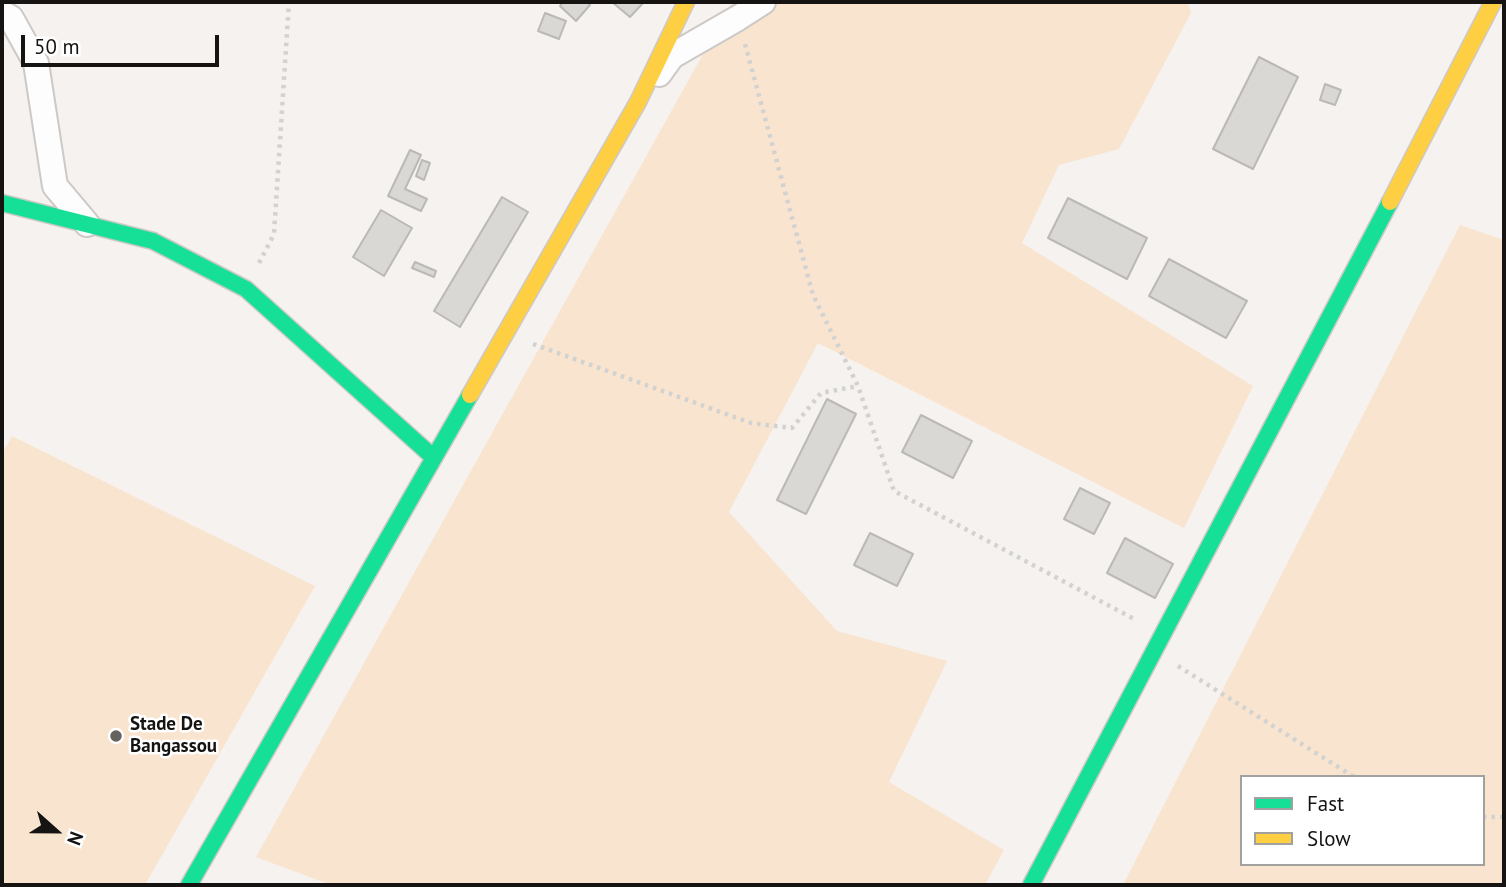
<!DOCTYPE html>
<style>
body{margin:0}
#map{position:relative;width:1506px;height:887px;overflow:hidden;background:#f5f2ef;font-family:"PT Sans",sans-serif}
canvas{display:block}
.frame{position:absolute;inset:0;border:4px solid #161412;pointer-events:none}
.legend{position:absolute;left:1240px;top:775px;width:245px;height:91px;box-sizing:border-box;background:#fff;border:2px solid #a2a1a0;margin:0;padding:9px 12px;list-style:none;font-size:21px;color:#161412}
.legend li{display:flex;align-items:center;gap:14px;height:35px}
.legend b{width:35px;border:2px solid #a2a1a0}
.north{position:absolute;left:21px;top:796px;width:70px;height:70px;-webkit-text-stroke:5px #fff;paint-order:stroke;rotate:111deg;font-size:19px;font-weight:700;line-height:28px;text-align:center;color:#161412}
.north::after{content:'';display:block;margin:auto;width:24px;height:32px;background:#161412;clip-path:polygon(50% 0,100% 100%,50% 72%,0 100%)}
.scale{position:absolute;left:21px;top:35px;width:198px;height:32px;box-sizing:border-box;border:4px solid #161412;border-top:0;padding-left:9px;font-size:21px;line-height:24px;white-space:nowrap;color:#161412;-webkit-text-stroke:5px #fff;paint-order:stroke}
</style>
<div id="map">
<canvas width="1506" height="887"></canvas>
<div class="frame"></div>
<ul class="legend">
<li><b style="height:9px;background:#16e098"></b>Fast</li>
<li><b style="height:9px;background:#ffcf43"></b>Slow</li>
</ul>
<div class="north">N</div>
<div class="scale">50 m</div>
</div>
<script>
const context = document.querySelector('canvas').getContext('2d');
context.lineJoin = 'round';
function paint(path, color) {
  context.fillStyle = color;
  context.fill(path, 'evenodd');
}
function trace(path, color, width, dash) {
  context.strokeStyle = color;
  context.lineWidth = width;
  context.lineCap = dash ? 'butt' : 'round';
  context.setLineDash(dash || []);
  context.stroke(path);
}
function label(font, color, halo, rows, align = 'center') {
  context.font = font + ' "PT Sans",sans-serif';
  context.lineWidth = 5;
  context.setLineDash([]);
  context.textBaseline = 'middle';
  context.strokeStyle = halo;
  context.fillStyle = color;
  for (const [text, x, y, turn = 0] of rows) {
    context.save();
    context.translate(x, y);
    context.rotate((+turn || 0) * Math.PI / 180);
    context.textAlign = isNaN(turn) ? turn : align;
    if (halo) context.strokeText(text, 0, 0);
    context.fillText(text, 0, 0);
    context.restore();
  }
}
paint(new Path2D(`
 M732,2H1188L1191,13L1119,149L1059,165L1022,243L1253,386L1184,528L818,343L729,512L837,631L947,661L889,782L1004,850L985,885H331L256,857Z
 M1460,225L1504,240V885H1123ZM1242,777H1483V864H1242Z
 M12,436L315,586L145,885H2V454Z`), '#f9e4d0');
const building = new Path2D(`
 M563,2H587L590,5L576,21L560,6Z
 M612,2H644L630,17Z
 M545,13L566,21L559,39L538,31Z
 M1259,57L1298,77L1253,169L1213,149Z
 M1325,84L1341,90L1335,105L1320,100Z
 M410,150L421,155L405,189L427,199L421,211L388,196Z
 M422,160L430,163L424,180L416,176Z
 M502,197L528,212L460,327L434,311Z
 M1068,198L1147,238L1127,279L1048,238Z
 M381,210L412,228L384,276L353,257Z
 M1169,259L1247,301L1226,338L1149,296Z
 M415,262L436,271L434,277L412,268Z
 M827,399L856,414L806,514L777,500Z
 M921,415L972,441L953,478L902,452Z
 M1080,488L1110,503L1094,534L1064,519Z
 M870,533L913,554L897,586L854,565Z
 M1125,538L1173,564L1155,598L1107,573Z`);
paint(building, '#dad8d5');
trace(building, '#bbb9b6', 2);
const street = new Path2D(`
 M2,13L11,18L36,63L55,186L87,224
 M659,74L672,56L738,18L763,2`);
const fast = new Path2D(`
 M2,203L153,241L246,289L433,457
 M189,885L470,395
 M1031,885L1390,202`);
const slow = new Path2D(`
 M1390,202L1493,2
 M470,395L638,102L686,2`);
trace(street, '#ccc9c7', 28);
trace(fast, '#ccc9c7', 19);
trace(slow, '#ccc9c7', 19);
trace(new Path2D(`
 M745,44L813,295L858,386L894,491L1136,620
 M259,263L274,234L289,2
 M533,344L751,423L792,428L821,393L858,386
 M1178,666L1354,777
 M1483,817H1504`), '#d2d2d0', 4.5, [3.5, 5]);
trace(street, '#fefdfd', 24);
trace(fast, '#16e098', 16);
trace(slow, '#ffcf43', 16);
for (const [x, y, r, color] of [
 [116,736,7,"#64625f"]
]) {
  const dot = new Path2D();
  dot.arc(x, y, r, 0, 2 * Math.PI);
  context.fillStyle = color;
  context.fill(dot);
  trace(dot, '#fff', 2.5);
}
label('bold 19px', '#161412', '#fff', [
 ["Stade De",130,725],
 ["Bangassou",130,747]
], 'left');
</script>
